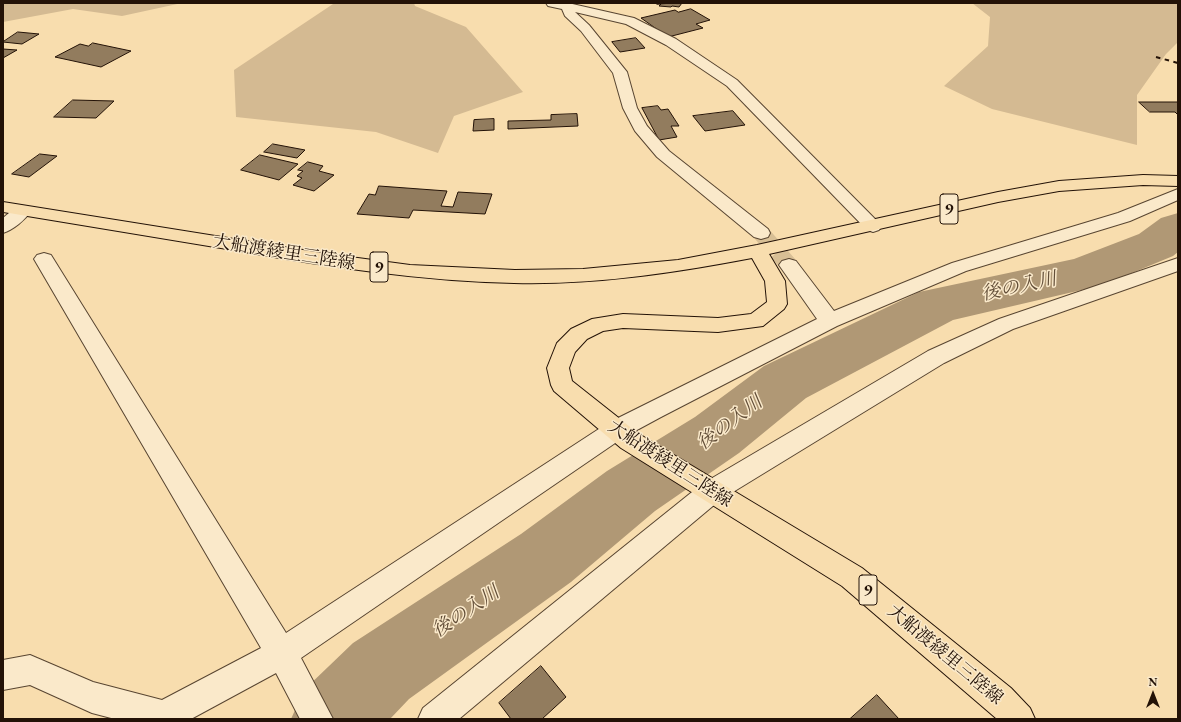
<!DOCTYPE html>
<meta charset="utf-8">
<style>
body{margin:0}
#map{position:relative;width:1181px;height:722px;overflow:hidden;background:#f8ddae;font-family:"EB Garamond",serif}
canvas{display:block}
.frame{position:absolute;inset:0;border:4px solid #231207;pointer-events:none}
.north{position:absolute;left:1133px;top:674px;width:40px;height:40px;-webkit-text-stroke:3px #fae9ca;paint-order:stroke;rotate:0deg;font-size:11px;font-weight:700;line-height:16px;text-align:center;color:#231207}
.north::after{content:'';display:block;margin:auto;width:14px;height:18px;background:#231207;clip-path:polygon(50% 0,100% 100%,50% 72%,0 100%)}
</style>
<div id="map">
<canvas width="1181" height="722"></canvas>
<div class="frame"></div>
<div class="north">N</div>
</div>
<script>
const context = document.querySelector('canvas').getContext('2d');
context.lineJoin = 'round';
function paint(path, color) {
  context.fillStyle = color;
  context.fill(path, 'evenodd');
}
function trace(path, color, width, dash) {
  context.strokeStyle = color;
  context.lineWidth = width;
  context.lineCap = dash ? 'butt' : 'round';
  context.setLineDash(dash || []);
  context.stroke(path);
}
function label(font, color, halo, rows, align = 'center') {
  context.font = font + ' "EB Garamond","Noto Serif JP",serif';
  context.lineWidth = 3;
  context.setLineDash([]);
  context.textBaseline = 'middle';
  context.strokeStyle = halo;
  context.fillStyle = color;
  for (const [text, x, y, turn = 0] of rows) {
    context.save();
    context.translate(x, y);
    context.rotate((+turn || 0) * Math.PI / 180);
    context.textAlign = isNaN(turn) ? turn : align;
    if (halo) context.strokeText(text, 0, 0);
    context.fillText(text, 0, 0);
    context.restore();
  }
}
paint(new Path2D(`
 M3,3H182L122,16L73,9L3,22Z
 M319,3H414L415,6L466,27L523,92L454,116L438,153L376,132L236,117L234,70L333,4Z
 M972,3H1178V42L1166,54L1137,95V145L992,109L944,86L988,46L990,17Z`), '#d4ba92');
paint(new Path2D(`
 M1178,213V252L1173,256L1103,285L953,320L806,398L739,453L655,511L571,582L409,699L390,719H291L304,690L353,643L521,534L607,471L695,417L764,366L919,292L1074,259L1139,234L1161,218Z`), '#b09875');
const building = new Path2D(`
 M682,3L679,7L672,6L671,7L659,6L661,4H657Z
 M691,9L710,20L696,24L703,28L668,37L641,18L675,10L678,12Z
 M18,32L39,34L22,44L3,42Z
 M636,38L645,48L620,52L612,42Z
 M93,43L131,51L101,67L55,57L80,44L88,46Z
 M3,49L17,50L3,58Z
 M73,100L114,101L96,118L54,117Z
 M1139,102H1178V115L1175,112H1150Z
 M658,106L661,110L668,109L679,126H671L677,137L659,140L642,108Z
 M733,111L745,125L705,131L693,116Z
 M577,114L578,126L508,129V121L551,120V115Z
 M494,119V130L473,131L474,120Z
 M273,144L305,150L297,158L264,152Z
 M40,154L57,156L29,177L12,174Z
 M260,155L298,164L279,180L241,170Z
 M308,162L323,166L319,171L334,175L314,191L293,185L302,178L297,176L303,171L298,170Z
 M379,186L447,191L441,206L453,207L458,192L492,194L485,214L413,210L409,218L357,214L369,194L375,195Z
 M541,666L566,697L542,719H511L499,703Z
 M877,695L899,719H850Z`);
paint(building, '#927c5e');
trace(building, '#231207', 1);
trace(new Path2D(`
 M761,233L789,265`), '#d8bf95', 17, [17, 8]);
const minor = new Path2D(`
 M546,3H568L634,18L676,39L737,80L882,226L879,230L873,232L867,230L727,86L666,45L626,24L575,12L589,25L627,72L637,108L647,126L669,151L768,229L770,233L768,237L761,239L754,237L657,157L635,131L623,108L613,73L581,31L565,16L562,9L548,6Z
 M1178,189V200L1130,221L966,271L837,326L661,417L624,437L301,658L333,719H300L276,673L191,719H115L92,713L30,685L3,690V660L30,655L93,682L162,700L261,648L34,259L37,255L44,253L51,255L286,633L608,423L817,319L779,265L782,261L789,259L796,261L834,311L952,263L1118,213Z
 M22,206L28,207L31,211C25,220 13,230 3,233V218L16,207Z
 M1178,258V271L1013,329L944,363L720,500L459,719H418L423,708L702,484L928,351L999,319Z`);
const major = new Path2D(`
 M1143,175L1178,176V186L1143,185L1059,191L998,202L769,254L785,281L787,304L784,309L763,326L718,332L623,328L603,331L587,339L575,352L569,368L572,381L639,434L862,568L1011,688L1030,708L1035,719H997L842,586L621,448L554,391L551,385L547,368L557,343L571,329L592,319L623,314L718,318L751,314L767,302L765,281L752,258C674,273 594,285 514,283C421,281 330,267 239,251C160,238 82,225 3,212V202L328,254L410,265L515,270L583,269L678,260L757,245L998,192L1059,181Z`);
trace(minor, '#584531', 2);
trace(major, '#231207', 2);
paint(minor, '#fae9ca');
paint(major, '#f8ddae');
trace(new Path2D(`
 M1156,57L1178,63`), '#231207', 2, [4.5, 4.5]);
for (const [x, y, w] of [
 [949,209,18],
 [379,267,18],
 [868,590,18]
]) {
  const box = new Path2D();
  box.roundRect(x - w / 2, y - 15, w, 30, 3);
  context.fillStyle = '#fae9ca';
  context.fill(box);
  trace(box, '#231207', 1);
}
label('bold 17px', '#231207', null, [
 ["9",949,209],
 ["9",379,267],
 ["9",868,590]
]);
label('18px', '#231207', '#fae9ca', [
 ["大船渡綾里三陸線",284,253,9],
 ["大船渡綾里三陸線",670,464,33],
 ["大船渡綾里三陸線",945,655,40]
]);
label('italic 19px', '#624e38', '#fae9ca', [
 ["後の入川",1019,287,-12],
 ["後の入川",730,423,-37],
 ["後の入川",466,612,-34]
]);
</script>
